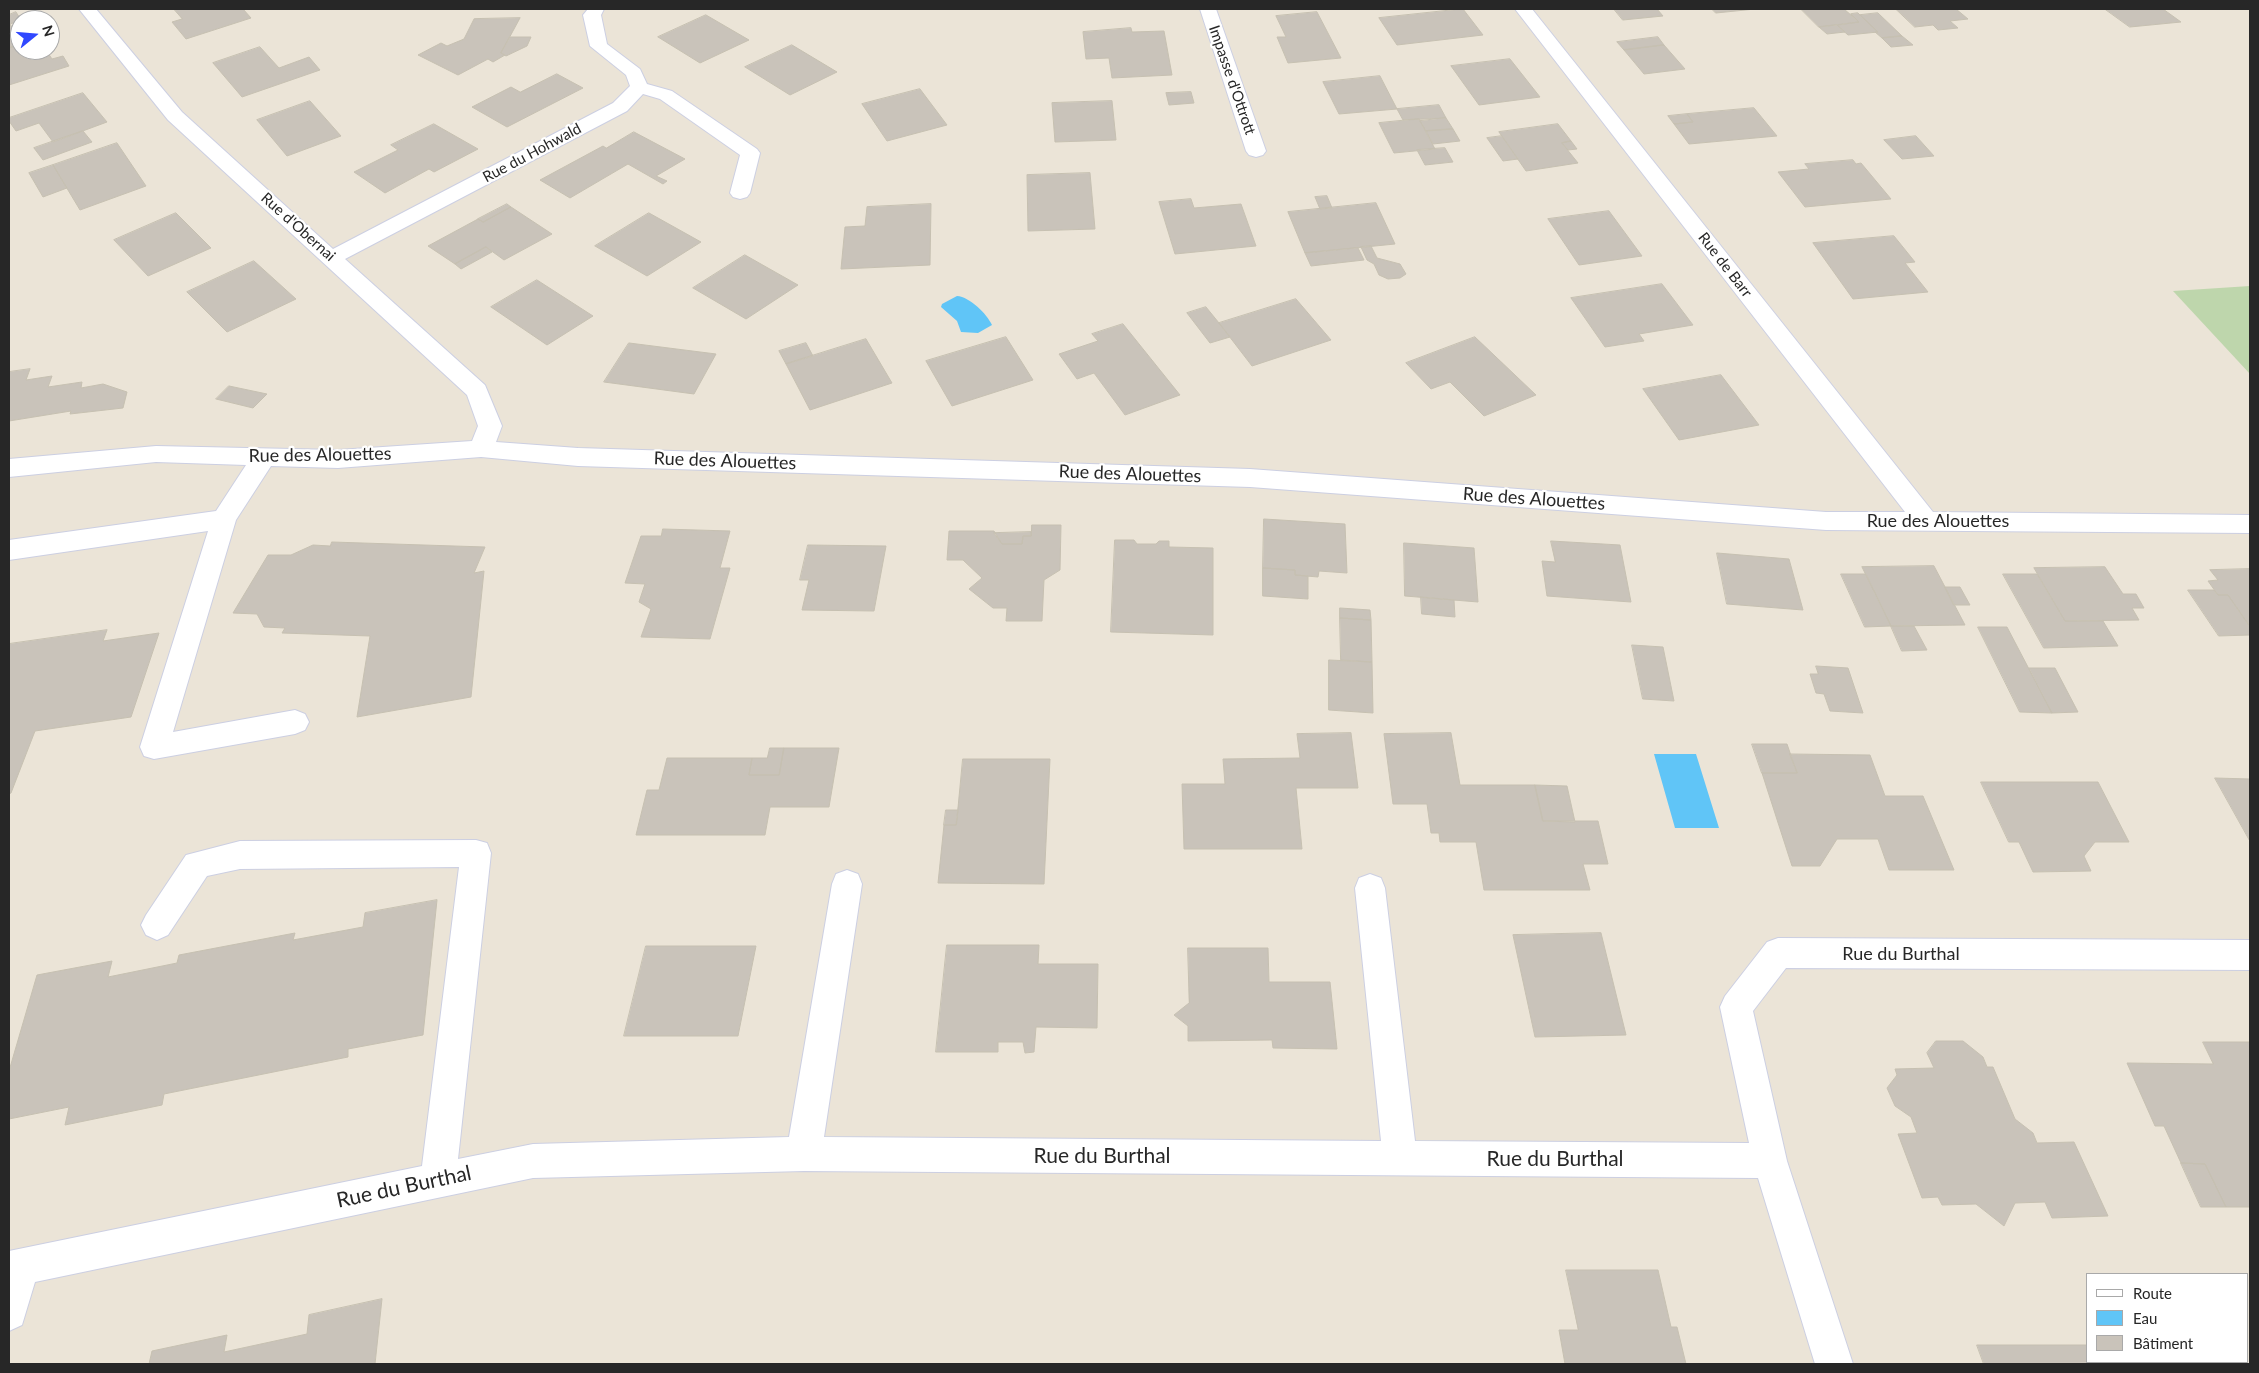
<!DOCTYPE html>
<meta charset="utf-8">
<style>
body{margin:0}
#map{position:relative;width:2259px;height:1373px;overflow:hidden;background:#ebe4d7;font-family:Lato,sans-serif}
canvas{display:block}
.frame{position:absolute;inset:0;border:10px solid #272727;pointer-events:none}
.legend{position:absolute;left:2086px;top:1273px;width:162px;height:90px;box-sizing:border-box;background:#fff;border:1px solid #a9a9a9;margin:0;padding:6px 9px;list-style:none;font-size:15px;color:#272727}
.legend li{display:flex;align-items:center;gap:10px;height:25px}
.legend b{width:25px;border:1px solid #a9a9a9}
.north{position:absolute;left:10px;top:10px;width:50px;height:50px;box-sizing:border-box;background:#fff;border:1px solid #a9a9a9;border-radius:50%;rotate:73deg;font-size:14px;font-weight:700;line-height:20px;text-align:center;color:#272727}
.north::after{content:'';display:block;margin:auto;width:18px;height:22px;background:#3048ff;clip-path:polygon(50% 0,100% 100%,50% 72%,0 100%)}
</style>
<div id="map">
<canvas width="2259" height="1373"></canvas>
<div class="frame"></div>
<ul class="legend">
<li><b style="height:6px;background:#fff"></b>Route</li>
<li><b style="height:14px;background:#60c5f7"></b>Eau</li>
<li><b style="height:14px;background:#c9c3ba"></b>Bâtiment</li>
</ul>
<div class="north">N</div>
</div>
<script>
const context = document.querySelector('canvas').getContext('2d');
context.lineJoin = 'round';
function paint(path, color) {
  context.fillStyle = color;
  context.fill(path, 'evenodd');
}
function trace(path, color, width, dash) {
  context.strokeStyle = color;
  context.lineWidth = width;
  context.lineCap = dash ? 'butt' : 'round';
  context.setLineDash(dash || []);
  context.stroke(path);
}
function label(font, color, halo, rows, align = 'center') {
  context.font = font + ' Lato,sans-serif';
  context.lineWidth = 4.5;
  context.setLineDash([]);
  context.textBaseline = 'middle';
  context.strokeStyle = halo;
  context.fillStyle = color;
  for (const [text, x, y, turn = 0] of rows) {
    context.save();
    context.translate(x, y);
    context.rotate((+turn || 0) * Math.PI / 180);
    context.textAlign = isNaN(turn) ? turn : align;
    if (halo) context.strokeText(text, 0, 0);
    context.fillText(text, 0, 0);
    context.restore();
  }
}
paint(new Path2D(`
 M2250,286V374L2173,291Z`), '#bed6ac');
paint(new Path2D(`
 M957,296C970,297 987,314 992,325L978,333L961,332L957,321L941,307L942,304Z
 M1654,754H1696L1719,828H1675Z`), '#60c5f7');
const building = new Path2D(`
 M174,9H243L251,18L186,39L172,22L182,19Z
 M1463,9L1483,35L1397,45L1379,18Z
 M1614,9H1657L1663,16L1623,20Z
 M1712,9H1755L1716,13Z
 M1801,9H1844L1859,22L1819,27Z
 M1896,9H1956L1968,19L1950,21L1958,28L1938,30L1933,25L1915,27Z
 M2105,9H2163L2181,22L2130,27Z
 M16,12L21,20L10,24L20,40V45L9,48V15Z
 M1317,12L1341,58L1288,63L1277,37H1286L1276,16Z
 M1858,13L1860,15L1878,32L1848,35L1837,25L1859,22L1851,14Z
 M1878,13L1902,36L1882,38L1875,32H1878L1860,15Z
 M706,15L749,40L700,63L658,37Z
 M520,18L501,53L505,55L493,62L488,59L458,75L418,55L441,43L447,46L464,39L474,19Z
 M1837,25L1845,32L1827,34L1819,27Z
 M1131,28L1132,32L1164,31L1172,75L1112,78L1109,58L1086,59L1083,32Z
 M1902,36L1913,45L1891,47L1882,38Z
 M510,37H531L527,46L506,56L501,53Z
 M1658,37L1664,45L1624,50L1617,42Z
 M20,45V50H46L52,59L63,56L69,66L9,85V48Z
 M792,45L837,72L790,95L745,67Z
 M1664,45L1685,69L1644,74L1624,50Z
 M260,47L279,68L309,57L320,70L242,97L213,63Z
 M1510,59L1540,97L1479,105L1451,66Z
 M557,74L583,88L507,127L472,107L511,87L520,92Z
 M1380,76L1397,109L1339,114L1323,82Z
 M920,89L947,125L887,141L862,104Z
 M1191,92L1194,103L1169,105L1166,93Z
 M83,93L107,122L53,142L39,123L16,131L9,121V118Z
 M310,101L341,136L287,156L257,120Z
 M1112,101L1116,140L1055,142L1052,103Z
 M1439,105L1446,118L1403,120L1397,109Z
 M1754,108L1777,136L1689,144L1674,124L1693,122L1687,114Z
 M1687,114L1693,122L1674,124L1668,116Z
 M1446,118L1453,129L1426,131L1420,121Z
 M1419,119L1435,149L1394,153L1379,123Z
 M434,124L478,149L434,172L429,169L385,193L354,172L398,150L391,145Z
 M1558,124L1571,141L1562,143L1578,163L1526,171L1499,132Z
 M1453,129L1460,141L1433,144L1426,131Z
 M83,131L92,142L43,160L34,148Z
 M634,132L685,159L656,176L667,181L663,184L628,164L570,198L540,180L603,146L606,148Z
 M1502,136L1518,159L1503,161L1487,138Z
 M1916,136L1934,156L1902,159L1884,140Z
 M1571,141L1577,149L1568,150L1562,143Z
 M117,143L146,186L80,210L53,165Z
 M1445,148L1453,162L1425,165L1417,150Z
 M1853,160L1856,164L1861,163L1891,199L1805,207L1778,172L1809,169L1805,164Z
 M53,165L67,188L43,197L29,173Z
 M1090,173L1095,229L1028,231L1027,175Z
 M1327,196L1332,208L1320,209L1315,197Z
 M1191,199L1194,208L1241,204L1256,246L1175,254L1159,202Z
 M1376,203L1395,244L1305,253L1288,212Z
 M507,204L511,207L483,222L478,219Z
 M931,204L930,265L841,269L845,227L865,226L867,207Z
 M511,207L552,234L504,260L486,247L455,264L428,246L478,219L483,222Z
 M1609,211L1642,256L1579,265L1548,219Z
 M176,213L211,248L148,276L114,240Z
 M649,213L701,242L647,276L595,246Z
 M1894,236L1915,262L1905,263L1928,292L1853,299L1813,243Z
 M1371,246L1377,258L1400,264L1406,274L1400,278L1388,279L1379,275L1374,264L1367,260L1361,247Z
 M486,247L492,252L461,269L455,264Z
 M1358,248L1364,260L1311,266L1305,253Z
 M745,255L798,285L746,319L693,288Z
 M254,261L296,299L227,332L187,292Z
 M537,280L593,316L547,345L491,307Z
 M1662,284L1693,325L1639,334L1644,341L1605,347L1571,298Z
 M1296,299L1331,340L1252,366L1219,323Z
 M1206,307L1219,323L1230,337L1210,343L1187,313Z
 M1123,324L1180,395L1125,415L1094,373L1077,379L1059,354L1098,341L1092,334Z
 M1006,337L1033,380L952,406L926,361Z
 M1475,337L1536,395L1484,416L1450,382L1431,389L1406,363Z
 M866,339L892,383L810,410L786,364Z
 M629,343L716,354L694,394L604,382Z
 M806,343L813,356L786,364L779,351Z
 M30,369L26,380L52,376L48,387L82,382L81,388L103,384L127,392L123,408L70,414L71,411L9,421V372Z
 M1721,375L1759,425L1679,440L1643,389Z
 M229,386L267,394L253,408L216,399Z
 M1264,519L1345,524L1347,573L1319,571L1318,577L1295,575V570L1263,568Z
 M1032,525H1061L1060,570L1044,580L1042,621H1006L1007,608H993L969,589L982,578L963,560H947L949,531H994L1002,544H1022L1023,536H1031Z
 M663,529L730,531L720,568H730L710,639L641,637L651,609L639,602L645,584L625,583L641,536H661Z
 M1031,532V536H1023L1022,544H1002L994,533Z
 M1115,540H1134L1137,544H1156L1159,541H1169V547L1213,548V635L1111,632Z
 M1551,541L1620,545L1631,602L1547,596L1542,561L1555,562Z
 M332,542L485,547L474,573L484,571L471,697L357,717L370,636L282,633L285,628L264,627L257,614L233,613L268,555H291L313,545L330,546Z
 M1404,543L1474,548L1478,602L1405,596Z
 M808,545L886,546L874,611L802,610L809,580H800Z
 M1717,553L1789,559L1803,610L1727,604Z
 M1934,566L1965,625L1891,626L1862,567Z
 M2105,567L2123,594H2136L2144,608H2132L2139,620L2065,621L2034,568Z
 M1263,568L1295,570V575L1308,576V599L1263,596Z
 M2250,569V625H2249L2228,595H2218L2208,581L2218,580L2210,570Z
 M1841,574H1866L1891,626L1865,627Z
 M2003,574H2037L2065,621H2103L2118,646L2044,648Z
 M1945,587H1960L1970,605H1954Z
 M2188,590H2214L2218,595H2228L2250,627V635L2219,636Z
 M1421,597L1454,600L1455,617L1422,614Z
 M1340,608L1370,610L1371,620L1340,618Z
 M1340,618L1371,620L1372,662L1341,660Z
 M1891,626H1914L1927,650L1902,651Z
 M1978,627H2007L2052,713L2020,712Z
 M107,630L103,641L159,633L131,717L35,731L11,793L9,794V644Z
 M1632,645L1663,647L1674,701L1643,699Z
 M1329,660L1372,662L1373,713L1329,710Z
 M1816,666L1848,668L1863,713L1830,711L1824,694L1816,693L1810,674H1818Z
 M2029,668H2055L2078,712L2052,713Z
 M1351,733L1358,788H1296L1302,849H1184L1182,784H1225L1223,759L1300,758L1297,734Z
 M1451,733L1460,785H1535L1543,821H1598L1608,864H1583L1590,890H1484L1476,842H1440L1439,833H1431L1427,804H1393L1384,734Z
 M1752,744H1787L1797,773H1762Z
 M770,748H784L779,775H749L752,758H767Z
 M784,748H839L829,807H770L765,835H636L647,790H659L667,758H752L749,775H779Z
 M1790,754L1870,755L1885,796H1923L1954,870H1889L1878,839H1837L1820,866H1792L1762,773H1797Z
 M963,759H1050L1044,884L938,883L944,825H956Z
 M2215,778L2250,779V841Z
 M1981,782H2098L2129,842H2095L2084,856L2091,871L2033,872L2019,842H2009Z
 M1535,785L1567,786L1575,822L1543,821Z
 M946,810H958L956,825H944Z
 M437,900L423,1035L348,1049V1057L164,1094L162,1105L65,1125L69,1107L9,1119V1071L37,975L112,961L108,977L177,963L179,955L295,933L293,940L363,927L365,913Z
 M1601,933L1626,1035L1535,1037L1513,935Z
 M947,945H1039L1038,964H1098L1097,1028L1036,1027L1034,1052L1025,1053L1023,1042H998V1052H936Z
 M646,946H756L738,1036H624Z
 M1188,948H1268L1269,982H1330L1337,1049L1273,1048L1272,1040L1188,1041V1026L1174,1015L1189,1003Z
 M1936,1041H1963L1983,1057L1987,1067H1993L2015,1119L2033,1133L2037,1143L2074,1142L2108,1216L2052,1218L2045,1202L2015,1203L2004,1226L1976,1204L1942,1205L1938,1197L1922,1198L1898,1134L1917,1133L1911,1117L1895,1106L1887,1088L1897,1075L1895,1069L1934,1068L1927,1053Z
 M2203,1042H2250V1207H2226L2205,1164L2181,1163L2164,1126H2155L2127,1063L2213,1064Z
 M2181,1163L2205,1164L2226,1207H2201Z
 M1566,1270H1658L1671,1327H1677L1686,1364H1565L1559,1330H1578Z
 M382,1299L375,1364H149L152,1351L227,1335L224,1352L307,1334L309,1315Z
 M1977,1345H2088V1362H2127L2128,1364H1984Z
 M2127,1362H2166L2167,1364H2128Z`);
paint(building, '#c9c3ba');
trace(building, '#c6c0b1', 1);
const minor = new Path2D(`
 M79,9H96L182,112L333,249L613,103L630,86L626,75L590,46L583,15L588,9H604L601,15L607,44L640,69L647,84L672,91L757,149L760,153L750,193L747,197L740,199L733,197L730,193L740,155L660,99L643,94L627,111L345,259L485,385L502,426L496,442L578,448L1250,469L1826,512H1905L1515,9H1532L1933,512L2250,515V533L1826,530L1250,487L578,466L481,457L338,468L271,466L236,520L173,732L295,710L305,714L309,722L305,730L295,734L154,759L144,756L140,747L208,531L9,560V540L216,511L246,465L156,462L9,477V459L156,446L338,450L472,441L478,426L467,395L168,120Z
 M1200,9H1216L1266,151L1263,155L1256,157L1249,155L1246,151Z
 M476,840L487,843L491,853L458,1159L533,1144L789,1137L832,884L836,874L847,870L858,874L862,884L824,1137L1381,1141L1355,888L1359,878L1370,874L1381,878L1385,888L1415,1141L1749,1143L1720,1007L1725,996L1767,942L1778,938L2250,940V970L1786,968L1753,1011L1787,1161L1853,1364H1815L1758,1178L804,1171L533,1178L35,1282L22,1325L9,1331V1251L422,1166L459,867L240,869L207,876L168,935L157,940L146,935L141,925L146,915L186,855L240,841Z`);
trace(minor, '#cccfe2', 2);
paint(minor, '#fff');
label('15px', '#272727', '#fff', [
 ["Impasse d'Ottrott",1232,80,71],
 ["Rue du Hohwald",532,153,-28],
 ["Rue d'Obernai",298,227,42],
 ["Rue de Barr",1725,265,52]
]);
label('18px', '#272727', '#fff', [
 ["Rue des Alouettes",320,455,-1],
 ["Rue des Alouettes",725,461,2],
 ["Rue des Alouettes",1130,474,2],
 ["Rue des Alouettes",1534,499,4],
 ["Rue des Alouettes",1938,521],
 ["Rue du Burthal",1901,954]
]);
label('21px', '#272727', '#fff', [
 ["Rue du Burthal",1102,1156],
 ["Rue du Burthal",1555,1159],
 ["Rue du Burthal",404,1187,-12]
]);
</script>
